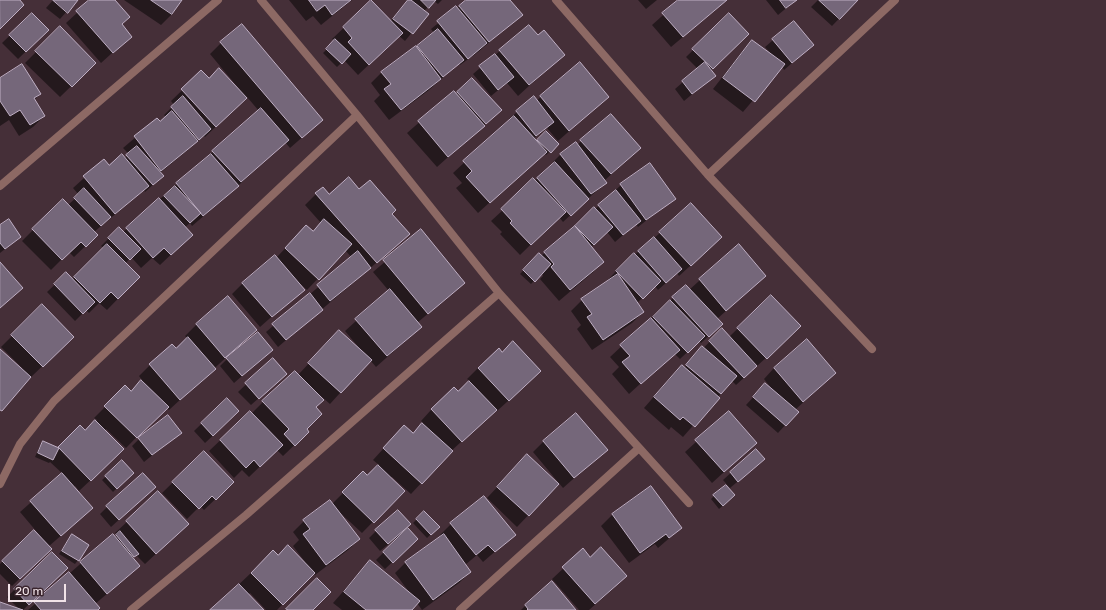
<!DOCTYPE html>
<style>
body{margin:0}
#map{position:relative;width:1106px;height:610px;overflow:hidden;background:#452f38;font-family:Rubik,sans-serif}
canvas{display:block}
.scale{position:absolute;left:8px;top:584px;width:58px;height:18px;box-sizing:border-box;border:2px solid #f1e3e8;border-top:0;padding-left:5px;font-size:12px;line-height:14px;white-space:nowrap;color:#f1e3e8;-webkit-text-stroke:3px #3a252e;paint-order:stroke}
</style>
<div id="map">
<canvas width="1106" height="610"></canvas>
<div class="scale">20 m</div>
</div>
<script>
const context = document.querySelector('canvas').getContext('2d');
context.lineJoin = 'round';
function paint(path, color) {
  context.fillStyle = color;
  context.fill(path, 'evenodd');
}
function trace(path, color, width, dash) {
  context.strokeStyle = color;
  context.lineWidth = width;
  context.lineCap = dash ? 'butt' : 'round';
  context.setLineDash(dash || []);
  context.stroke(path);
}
paint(new Path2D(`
 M53,0H77L60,19L46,8Z
 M91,0H113L121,25L131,36L101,63L66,23Z
 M124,0H181L172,14L161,25Z
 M289,0H352L321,25L313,16L306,21Z
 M406,0H442L438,4L434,1L424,11L427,14L405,41L399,36L358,75L344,60L337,67L323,53L335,41L332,39L371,2L390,22L408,1Z
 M467,0H509L521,15L478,52L460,65L459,63L429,90L389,120L374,101L380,95L371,83L382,72L434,33L431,29Z
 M638,0H657L646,9Z
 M680,0H727L671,47L652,25Z
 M766,0H796L778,15Z
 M818,0H857L832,26L811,7Z
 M32,14L48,30L18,59L2,43Z
 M729,15L741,42L710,71L714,76L684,101L675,89L698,69L686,57Z
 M794,22L813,45L784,70L782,66L743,112L713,89L742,52L753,41L772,55L765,47Z
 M529,26L538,37L563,55L518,96L507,83L491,96L473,74Z
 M60,28L95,63L60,97L25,63Z
 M221,43L322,120L290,148L285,142L226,197L192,226L190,223L184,228L180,246L160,265L152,258L141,268L131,257L125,264L139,277L107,310L99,303L89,313L86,310L75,321L47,292L66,274L72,280L104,248L101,246L119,228L123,232L259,111L247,97L205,137L204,136L160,173L155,183L145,192L144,190L94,232L97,235L74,257L69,252L51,270L22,241L63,200L68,205L79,195L73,188L104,160L109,166L125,158L129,154L123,148L157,119L159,122L166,117L164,115L174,105L171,101L201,72L208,79L239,91L240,90L210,54Z
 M580,63L608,97L558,141L547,128L533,139L536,142L546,132L558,144L546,155L544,153L478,213L456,188L462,183L453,173L510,120L509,119L517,112L534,98L536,101Z
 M472,79L493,117L437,167L407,133L454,92L456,94Z
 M0,80L40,94L34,100L44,116L33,127L19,136L9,120L0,126Z
 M611,115L640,148L604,181L605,183L563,222L559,217L520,255L500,234L502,232L491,221L554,163L553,162L561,154L577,145Z
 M650,164L675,198L638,227L636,224L615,242L607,232L591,247L603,262L592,273L559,301L540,279L543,276L541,273L531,284L520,274L535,258L541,256L575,228L621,185Z
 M359,191L391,214L397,245L278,347L266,332L352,258L345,250L307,290L299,283L303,289L260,327L232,294L243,283L276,258L296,237L312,232L321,223L305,205L316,194L329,196Z
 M0,227L20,237L0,253Z
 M421,231L464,283L417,323L421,327L376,367L370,360L330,404L315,391V408L305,429L308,432L283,456L277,450L249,477L242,470L234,478L209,451L250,412L251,414L263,402L298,375L339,331L359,350L360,349L345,331L389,291L373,272Z
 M660,233L710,248L679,276L677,273L658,290L655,286L637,303L643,312L632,323L592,350L577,329L581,325L571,311L582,300L610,280L609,279L616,271Z
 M738,246L765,276L717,319L714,331L701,343L699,341L680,359L674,353L629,394L612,374L619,367L610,357L686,286L689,290Z
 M771,296L789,337L736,385L732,381L683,437L671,427L669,430L644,408L671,377L682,366L684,368L722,329L729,337Z
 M228,298L256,330L169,410L166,407L126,448L106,429L105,431L112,460L79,491L75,486L74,488L80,519L48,547L50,549L12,586L0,574V564L34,531L41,539L42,538L20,512L63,474L50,462L49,463L35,457L40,446L44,442L58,449L80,427L85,432L97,420L94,418L125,387L130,392L142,380L139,376L150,365L172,346L176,349L188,339L185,336L196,325Z
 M42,306L73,337L31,377L0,411V351L21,369L22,368L1,347Z
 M272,350L234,383L220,366L227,359Z
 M273,359L278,381L251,405L238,392Z
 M478,368L529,382L497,411L496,410L450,452L411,494L392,477L390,478L403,491L362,533L336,509L359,539L348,550L315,575L313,573L277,610H266L250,593L248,595L262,610H212L273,552L278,557L305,562L293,546L299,540L293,532L304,521L330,501L332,504L363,473L367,477L379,465L373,460L393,438L412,434L423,423L421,421L431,410L454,389L457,393L470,381L467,379Z
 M774,368L835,373L795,410L797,412L778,433L746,405L758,392L771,388L764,379Z
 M227,399L231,419L205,443L194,431Z
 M729,412L756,443L712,483L685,452Z
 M181,432L144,462L132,446L139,439Z
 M544,441L606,450L563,488L533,452Z
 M756,450V466L730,488L723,480Z
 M204,452L233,482L204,510L200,506L187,519L162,493Z
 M122,462L132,473L113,492L102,480Z
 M516,467L558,484L517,527L487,498Z
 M155,487L111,527L100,514L107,507Z
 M650,487L681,528L658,548L655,544L629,563L601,526L612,515Z
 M158,493L176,535L145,564L136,555L132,559L127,577L95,604L97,610H28L112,536L114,538L117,535L115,533Z
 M714,496L730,499L719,509L711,499Z
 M484,498L514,535L483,562L477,555L465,565L470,572L459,583L422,610L417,603L411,610H342L333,603L370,561L409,592L395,573L406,562L441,537L440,535L451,524Z
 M424,512L438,527L427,538L413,523Z
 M406,528L417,539L385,569L376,560L397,539L396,538L380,551L369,538L376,531Z
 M72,535L78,560L75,564L59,554Z
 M583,550L615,587L589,610H579L552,579Z
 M52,553L66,568L23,610H20L7,597Z
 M525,606L575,610H521Z`), '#0007');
const building = new Path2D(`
 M0,0H20L24,5L0,29Z
 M53,0H78L68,13Z
 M89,0H115L130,17L122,24L132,37L113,53L76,11Z
 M151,0H182L172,14Z
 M309,0H351L332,15L325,5L317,11Z
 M371,0L403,33L369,65L348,42L352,38L343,27Z
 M408,0H411L429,14L413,34L393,19Z
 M421,0H436L429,8Z
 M466,0H510L523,15L489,42L459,6Z
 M678,0H727L683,37L662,13Z
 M780,0H797L786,8Z
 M819,0H858L840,19Z
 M456,6L487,43L468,59L437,21Z
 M32,13L49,30L26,52L9,35Z
 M729,13L749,34L713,69L692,49Z
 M794,21L814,45L792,63L772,39Z
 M242,24L323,120L302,138L220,42Z
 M529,25L538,35L544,30L565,55L529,85L499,50Z
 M60,26L96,63L72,87L35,51Z
 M438,29L464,60L443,77L417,46Z
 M335,39L351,54L342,64L326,49Z
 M752,40L785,64L755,102L723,78Z
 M416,46L441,79L401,110L384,89L391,84L381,72Z
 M495,54L514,77L498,90L479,66Z
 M580,62L609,97L569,131L540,96Z
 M705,62L716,76L692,94L682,81Z
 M22,64L41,94L34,98L45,116L30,125L20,110L10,116L0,101V78Z
 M219,68L247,98L216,127L181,89L201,70L209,78Z
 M472,78L502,110L486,124L457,92Z
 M454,91L485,126L448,157L418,121Z
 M183,96L211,129L199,140L171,107Z
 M534,96L554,122L536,136L516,111Z
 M261,108L289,140L241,182L212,151Z
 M172,111L198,141L161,171L134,136L157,118L160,121Z
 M611,114L641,148L611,174L580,140Z
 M514,116L547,152L490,203L466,177L472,171L463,161Z
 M546,131L559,144L551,153L537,140Z
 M576,142L607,183L591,194L560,154Z
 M137,146L164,176L153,185L126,155Z
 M122,154L149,186L115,214L83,176L104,159L109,165Z
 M211,154L239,186L203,216L176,183Z
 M555,162L589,199L571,216L537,178Z
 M650,163L676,199L646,220L620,184Z
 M349,177L359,189L370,180L396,210L392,214L410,234L377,263L315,193L323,187L329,194Z
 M533,178L566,212L531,245L510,223L512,221L501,209Z
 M175,186L201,213L190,223L164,196Z
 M84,188L111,217L101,226L74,198Z
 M616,190L641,221L623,235L598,205Z
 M159,198L193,235L171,255L164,248L153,258L126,228Z
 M63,199L98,235L86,247L81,242L62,260L32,229Z
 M691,203L722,237L691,266L659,232Z
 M594,207L613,227L594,245L575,226Z
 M9,219L21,237L5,249L0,243V225Z
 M324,219L352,244L319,280L285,248L306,225L313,231Z
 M575,226L604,262L570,290L551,267L554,264L544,252Z
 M119,227L141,249L130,260L108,238Z
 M421,229L465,283L428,314L383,260Z
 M654,237L682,269L666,283L638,251Z
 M107,244L140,277L118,299L111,292L100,303L74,277Z
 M739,244L766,276L726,311L699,279Z
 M358,251L371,268L330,301L317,285Z
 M539,253L551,264L535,282L523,270Z
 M634,253L661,281L643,299L616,271Z
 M275,255L305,290L272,317L242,283Z
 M0,262L23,288L0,308Z
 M66,272L95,302L83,314L54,284Z
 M618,274L644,312L603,340L587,317L592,314L581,299Z
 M686,285L723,324L709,337L672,297Z
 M390,289L422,327L387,356L355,319Z
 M310,293L323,310L286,340L272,324Z
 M771,295L801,326L767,359L737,328Z
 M228,296L257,330L225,358L196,324Z
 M670,300L705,336L688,353L653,317Z
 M42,304L74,337L43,367L11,335Z
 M651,318L680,350L641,384L622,362L630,356L620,345Z
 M722,328L757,366L744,378L709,341Z
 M339,330L372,360L341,393L308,363Z
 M258,332L273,350L242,376L226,358Z
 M188,337L216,369L180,400L149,364L172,344L176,348Z
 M807,339L836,373L803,402L774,368Z
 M513,341L541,371L509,401L478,368L499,348L502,352Z
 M702,346L737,376L721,394L686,365Z
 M0,349L31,377L2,411L0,410Z
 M273,358L287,374L259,399L245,383Z
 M682,365L720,398L695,427L683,417L680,420L654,397Z
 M295,371L324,400L316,407L322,414L307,429L309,432L295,446L284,434L289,429L262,401Z
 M141,380L169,407L137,438L104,406L125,385L131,391Z
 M469,381L497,410L462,442L431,409L454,387L458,391Z
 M765,383L799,412L786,426L753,397Z
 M227,398L239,411L213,436L201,423Z
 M250,411L283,445L260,467L254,460L246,468L220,440Z
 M729,411L757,443L724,472L695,440Z
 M576,413L608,450L574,478L543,441Z
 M168,415L182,433L152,455L138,438Z
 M95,420L124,449L91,481L58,447L80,425L85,430Z
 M422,423L453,451L422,484L383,448L404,425L413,433Z
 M43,441L59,448L53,460L38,453Z
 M756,449L765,459L738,482L730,472Z
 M204,451L234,482L216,500L212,496L199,509L172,482Z
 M527,454L559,484L529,516L497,487Z
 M122,460L134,473L117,489L105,476Z
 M378,465L405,491L374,523L342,492L363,471L367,475Z
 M62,473L93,508L61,536L30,501Z
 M143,473L156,487L119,520L106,506Z
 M726,485L735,495L723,506L713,495Z
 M651,486L682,528L669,538L666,534L640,553L612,514Z
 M158,491L189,524L156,554L126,521Z
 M484,496L516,535L495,552L488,545L476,555L450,523Z
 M330,500L360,539L326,565L303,534L310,529L303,520Z
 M398,510L411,524L388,544L375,530Z
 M424,511L440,527L431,535L416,519Z
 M408,528L418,539L393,563L383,552Z
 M34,530L52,549L20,579L2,561Z
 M120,531L139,554L134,557L116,535Z
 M72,534L89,545L79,561L62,551Z
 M113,534L140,566L107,594L80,562Z
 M444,534L471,572L433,600L405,562Z
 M288,545L315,573L283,605L251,573L273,550L278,555Z
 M601,547L627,576L595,604L562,567L583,548L590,557Z
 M52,552L68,568L29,605L14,589Z
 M370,560L420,601L412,610H366L344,592Z
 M69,572L100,608L98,610H41L34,602Z
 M317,578L331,592L313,610H288L286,609Z
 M552,581L576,610H527L528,609L525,605Z
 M239,584L264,610H210Z
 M0,602L23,610H0Z`);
paint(building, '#75677a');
trace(building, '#bfafc4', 1);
trace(new Path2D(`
 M261,0L357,115L499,293L689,503
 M556,0L708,175L872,349
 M708,175L895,0
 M0,186L218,0
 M0,484L20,444L54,401L357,115
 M131,610L246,515L499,293
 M460,610L639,448`), '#8d6964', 8);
</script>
